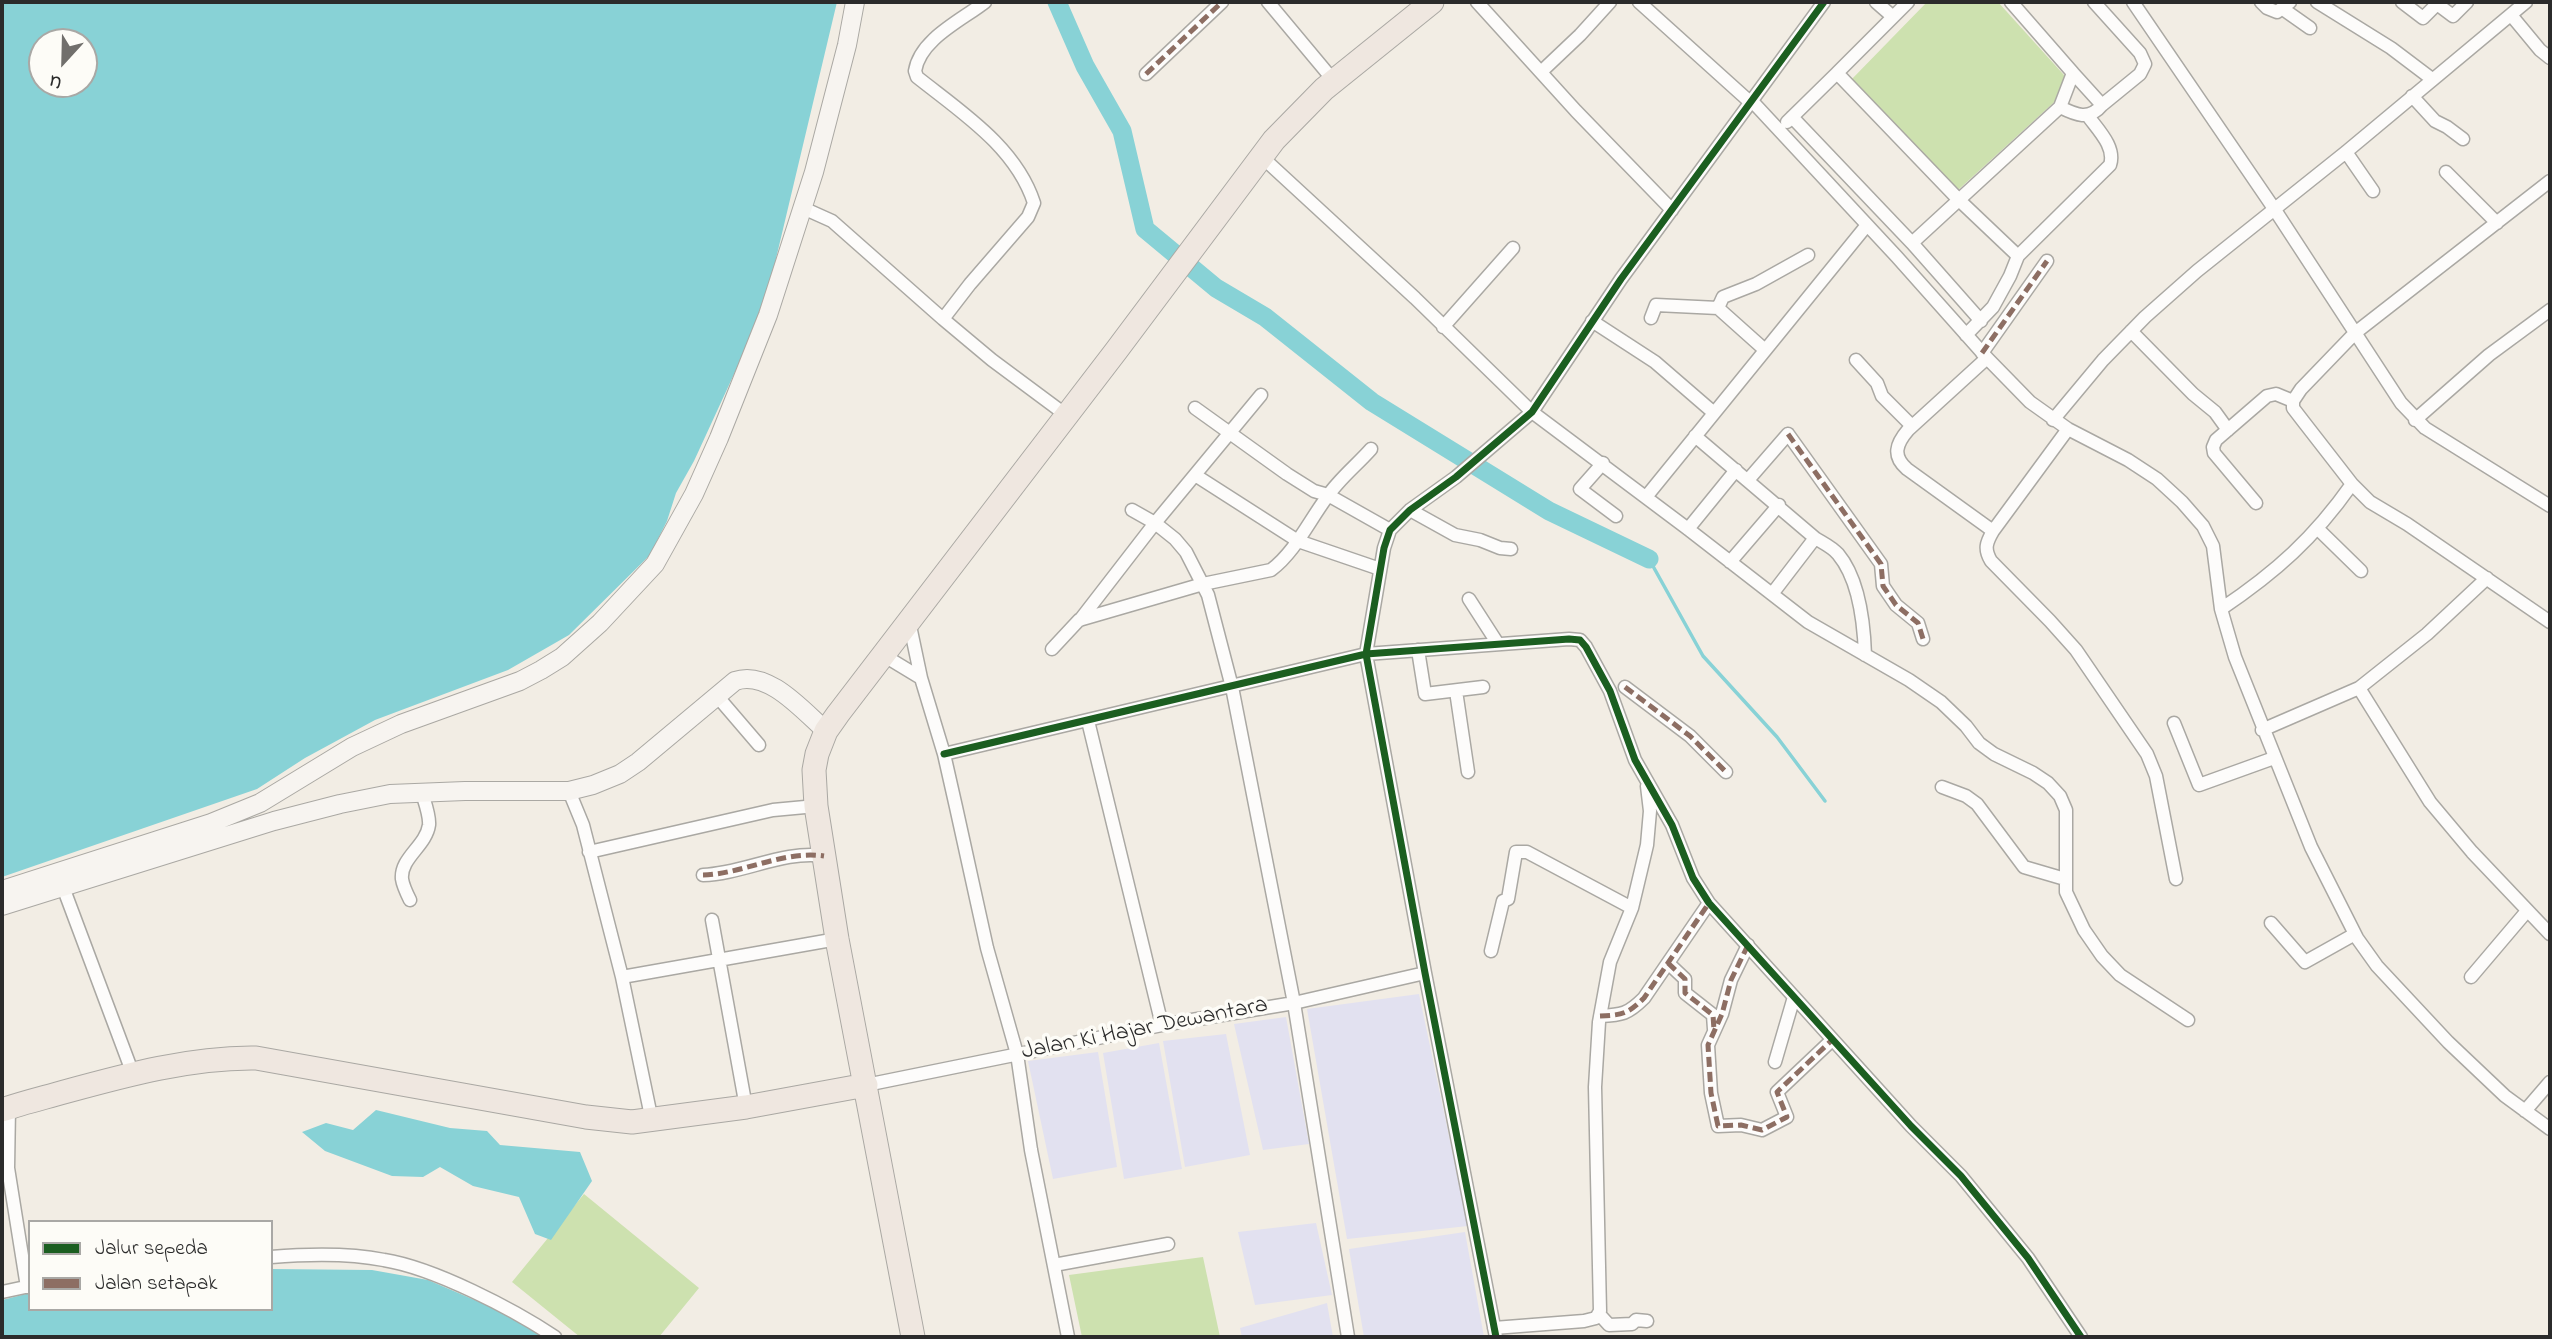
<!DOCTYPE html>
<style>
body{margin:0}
#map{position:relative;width:2552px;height:1339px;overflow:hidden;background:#f2ede4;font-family:"Indie Flower",sans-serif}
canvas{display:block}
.frame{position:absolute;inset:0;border:4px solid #2b2b2b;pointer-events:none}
.legend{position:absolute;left:28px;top:1220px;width:245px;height:91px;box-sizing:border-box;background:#fdfcf7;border:2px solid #a9a8a5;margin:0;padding:9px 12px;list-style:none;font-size:21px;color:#2b2b2b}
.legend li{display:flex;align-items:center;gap:14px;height:35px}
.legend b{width:35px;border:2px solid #a9a8a5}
.north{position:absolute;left:28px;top:28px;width:70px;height:70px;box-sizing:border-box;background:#fdfcf7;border:2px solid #a9a8a5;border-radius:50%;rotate:202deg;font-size:19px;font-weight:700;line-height:28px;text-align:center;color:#2b2b2b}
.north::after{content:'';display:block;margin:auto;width:24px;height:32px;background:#716f6c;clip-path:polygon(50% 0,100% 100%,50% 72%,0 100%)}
</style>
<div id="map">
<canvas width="2552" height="1339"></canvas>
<div class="frame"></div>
<ul class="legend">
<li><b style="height:9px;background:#1b5e20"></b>Jalur sepeda</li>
<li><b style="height:9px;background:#8d6e63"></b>Jalan setapak</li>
</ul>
<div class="north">U</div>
</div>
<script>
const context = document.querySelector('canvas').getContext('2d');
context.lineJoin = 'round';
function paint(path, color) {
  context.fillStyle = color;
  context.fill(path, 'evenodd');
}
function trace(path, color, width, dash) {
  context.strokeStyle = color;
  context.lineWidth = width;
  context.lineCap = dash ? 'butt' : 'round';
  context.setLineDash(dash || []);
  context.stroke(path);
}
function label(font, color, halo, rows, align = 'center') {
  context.font = font + ' "Indie Flower",sans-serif';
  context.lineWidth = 7;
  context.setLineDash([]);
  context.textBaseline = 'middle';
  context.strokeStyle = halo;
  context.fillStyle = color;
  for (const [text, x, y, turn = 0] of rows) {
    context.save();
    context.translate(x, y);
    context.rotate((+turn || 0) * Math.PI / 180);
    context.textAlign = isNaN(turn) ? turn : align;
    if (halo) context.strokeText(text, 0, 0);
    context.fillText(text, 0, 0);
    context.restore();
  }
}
paint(new Path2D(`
 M1419,994L1468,1226L1347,1239L1307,1009Z
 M1286,1017L1309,1144L1263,1150L1234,1024Z
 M1226,1034L1250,1155L1185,1167L1163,1041Z
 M1159,1043L1182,1169L1124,1179L1103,1053Z
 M1098,1052L1117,1167L1053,1179L1028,1061Z
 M1316,1223L1332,1295L1255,1305L1238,1232Z
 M1465,1232L1484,1337H1364L1349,1249Z
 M1327,1303L1333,1337H1242L1240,1328Z`), '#e2e1f0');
paint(new Path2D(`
 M1927,2H1998L2073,85L1958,190L1851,80Z
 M584,1194L699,1288L659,1337H580L512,1282Z
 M1203,1257L1220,1337H1082L1069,1275Z`), '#cde1af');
paint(new Path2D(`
 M2,2H837L764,309L694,461L676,493L667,521L650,555L569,635L508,670L375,720L305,758L257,789L2,877ZM42,42H84V84H42Z
 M376,1110L450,1128L487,1131L500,1145L580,1152L592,1181L551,1240L535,1234L519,1197L473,1186L440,1167L423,1177L392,1176L325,1151L302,1132L326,1123L353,1130Z
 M271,1269L372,1270L428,1280L533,1325L548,1337H2V1300L30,1293V1309H271Z`), '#88d2d6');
trace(new Path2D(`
 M1649,559L1703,656L1777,737L1825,801`), '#88d2d6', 3.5);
trace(new Path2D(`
 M1057,2L1085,66L1122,131L1145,229L1216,288L1265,317L1372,402L1549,511L1649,559`), '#88d2d6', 19);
const street = new Path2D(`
 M985,2C962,20 920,39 915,71L917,77C961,112 1016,147 1034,203L1028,217L970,284L943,319L992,360L1066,415
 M1268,2L1334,81
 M1477,2L1576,111L1672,210
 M1639,2L1750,102
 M1876,2L1892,16
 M1908,2L1837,73L1959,200L2018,256
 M2094,2L2140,53L2145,64L2140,74L2102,105
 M2133,2L2275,210L2401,403L2425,428L2550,506
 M2261,2L2267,8L2277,12L2290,2
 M2317,2L2391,48L2432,79
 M2402,2L2423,18L2437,4L2453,16L2467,2
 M2283,9L2310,28
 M2511,15L2540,50L2550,58
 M1542,71L1580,35L1610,2
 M1146,74L1222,2
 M2412,96L2435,121L2447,127L2463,139
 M1751,100L1897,257L1987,358L2030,402L2068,429L2128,460L2157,479L2182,502L2203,526L2213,546L2221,609L2235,657L2311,847L2357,938L2377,966L2448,1042L2505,1096L2550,1129
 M2060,107C2076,115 2089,121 2102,105L2073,73
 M1792,117L1912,243
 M1787,122L1837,73
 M2346,152L2373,191
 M1262,157L1415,298L1532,412L1688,529L1808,622L1909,680L1941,702L1966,726L1979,743L1994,754L2033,773L2048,783L2060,796L2066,810V892L2084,930L2102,956L2120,975L2188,1020
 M2446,172L2497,223
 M2550,181L2355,333L2301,389L2293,401V408L2303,421L2352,484L2370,502L2407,524L2550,622
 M803,208L832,221L943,319
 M1718,308L1723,297L1756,284L1808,255
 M1651,318L1656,305L1718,308L1765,350
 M1592,321L1655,362L1714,413
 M1981,321L1912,243L2060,107L2073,73L2011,2
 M1443,327L1513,248
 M2131,331L2193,394L2215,412L2228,430
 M1966,335L1993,307L2010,276L2018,256L2110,165C2116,147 2098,130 2088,116
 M1982,353L2047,261
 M1987,358L1908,430C1896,444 1892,456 1907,469L1993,531
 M1856,360L1877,383L1882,396L1912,426
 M1195,408L1287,474L1314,491L1328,495L1390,530
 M2053,420L2103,360L2145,317L2197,271L2346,152L2526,2
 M2415,420L2489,355L2550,310
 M2068,429L1993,531C1986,543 1984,549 1991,561L2050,621L2076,650L2147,754L2156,776L2176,879
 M1695,436L1815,538
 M1603,463L1580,489L1616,516
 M1195,475L1298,541L1380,569
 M1748,480L1788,434L1881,564L1883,586L1896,605L1918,623L1923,639
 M1646,497L1867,225
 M2256,503L2214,453L2213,447L2216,440L2267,396L2276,394L2293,401
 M1132,510L1155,523L1175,539L1186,552L1208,595L1232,687L1294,1003L1348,1337
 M1410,510L1455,535L1480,540L1500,548L1511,549
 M1688,529L1736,470
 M2318,529L2361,571
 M1730,562L1779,505
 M1772,594L1815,538C1823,543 1832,547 1838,554C1859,579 1864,624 1865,655
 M1469,599L1498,644
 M2221,609C2276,572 2314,538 2352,484
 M1080,620L1155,523L1261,395
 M909,621L921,678L944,754L956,807L987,948L1017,1054L1031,1150L1068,1337
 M1052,649L1079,620L1203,584L1271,570C1295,552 1309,521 1327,497C1339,479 1357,465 1371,449
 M1418,650L1425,694L1483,687
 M883,655L921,678
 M1625,687L1690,736L1726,772
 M2359,688L2430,802L2472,852L2550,934
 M1456,691L1468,772
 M717,696L759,745
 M1088,721L1162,1025
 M2174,723L2199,785L2274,758
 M2262,730L2359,688L2427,634L2487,578
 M944,754L1366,654L1569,639L1580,640L1586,647L1610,691L1635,760L1672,825L1693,878L1709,903L1911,1126L1961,1176L2028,1258L2081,1337
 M1942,787L1966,796L1977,804L2024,867L2065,879
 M569,791L583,825L622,977L652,1121
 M589,852L773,810L816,806
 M703,875C743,874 783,850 824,856
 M63,887L133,1074
 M410,900C407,894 403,886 402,879C400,858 426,846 429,825C430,816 425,803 422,793
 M712,920L746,1107
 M2271,923L2305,962L2355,934
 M1748,945L1731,980L1722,1014L1708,1045L1711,1093L1718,1126L1741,1125L1762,1130L1787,1117L1777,1092L1832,1040
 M1491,951L1503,901L1508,899L1516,852H1527L1632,908
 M1668,963L1685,979V993L1713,1015L1714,1029
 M622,977L837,939
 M2471,977L2527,911
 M1600,1016C1622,1015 1628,1014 1644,998L1709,903
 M1775,1062L1794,997
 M866,1085L1162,1025L1294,1003L1425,973
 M9,1108L8,1168L27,1287
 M2525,1111L2550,1082
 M271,1257C307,1254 349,1253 384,1260C434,1268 513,1309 555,1337
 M1054,1265L1168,1244
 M2,1292L30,1286
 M1599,1314L1609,1325L1632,1324L1636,1320L1647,1321
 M1494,1328L1584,1321L1596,1318L1600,1311L1595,1087L1599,1022L1610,962L1632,908L1647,845L1650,811L1647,786
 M1496,1337L1425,973L1366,654L1384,548L1390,530L1410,510L1456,477L1532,412L1621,279L1824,2`);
const secondary = new Path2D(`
 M2,890L211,823L260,803L352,747L401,724L520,681L541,670L562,657L600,623L655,564L694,494L719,438L768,315L814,172L847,45L855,2
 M2,906L274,821L340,804L390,794L465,791H569L593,785L620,774L638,762L735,681C768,669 803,711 826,731`);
const highway = new Path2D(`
 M2,1110C22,1103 43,1098 64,1092C126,1075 192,1057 256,1058L586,1117L632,1122L746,1107L866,1085
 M913,1337L837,939L816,806L814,770L817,754L826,731L838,714L1116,351L1274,140L1324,89L1432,2`);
trace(street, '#aaa8a3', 15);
trace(secondary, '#aaa8a3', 20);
trace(highway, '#aaa8a3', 25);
trace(street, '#fdfcfb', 12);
trace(secondary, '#f7f4f0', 18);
trace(highway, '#efe7e0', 23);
trace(new Path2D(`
 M1146,74L1222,2
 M1982,353L2047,261
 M1788,434L1881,564L1883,586L1896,605L1918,623L1923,639
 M1625,687L1690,736L1726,772
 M703,875C743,874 783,850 824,856
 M1748,945L1731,980L1722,1014L1708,1045L1711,1093L1718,1126L1741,1125L1762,1130L1787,1117L1777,1092L1832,1040
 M1668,963L1685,979V993L1713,1015L1714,1030
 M1600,1016C1622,1015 1628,1014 1644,998L1709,903`), '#8d6e63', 5, [10, 5]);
trace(new Path2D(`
 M944,754L1366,654L1569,639L1580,640L1586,647L1610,691L1635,760L1672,825L1693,878L1709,903L1911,1126L1961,1176L2028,1258L2081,1337
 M1496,1337L1425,973L1366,654L1384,548L1390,530L1410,510L1456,477L1532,412L1621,279L1824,2`), '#1b5e20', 7);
label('24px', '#2b2b2b', '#fdfcf7', [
 ["Jalan Ki Hajar Dewantara",1145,1030,-11]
]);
</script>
